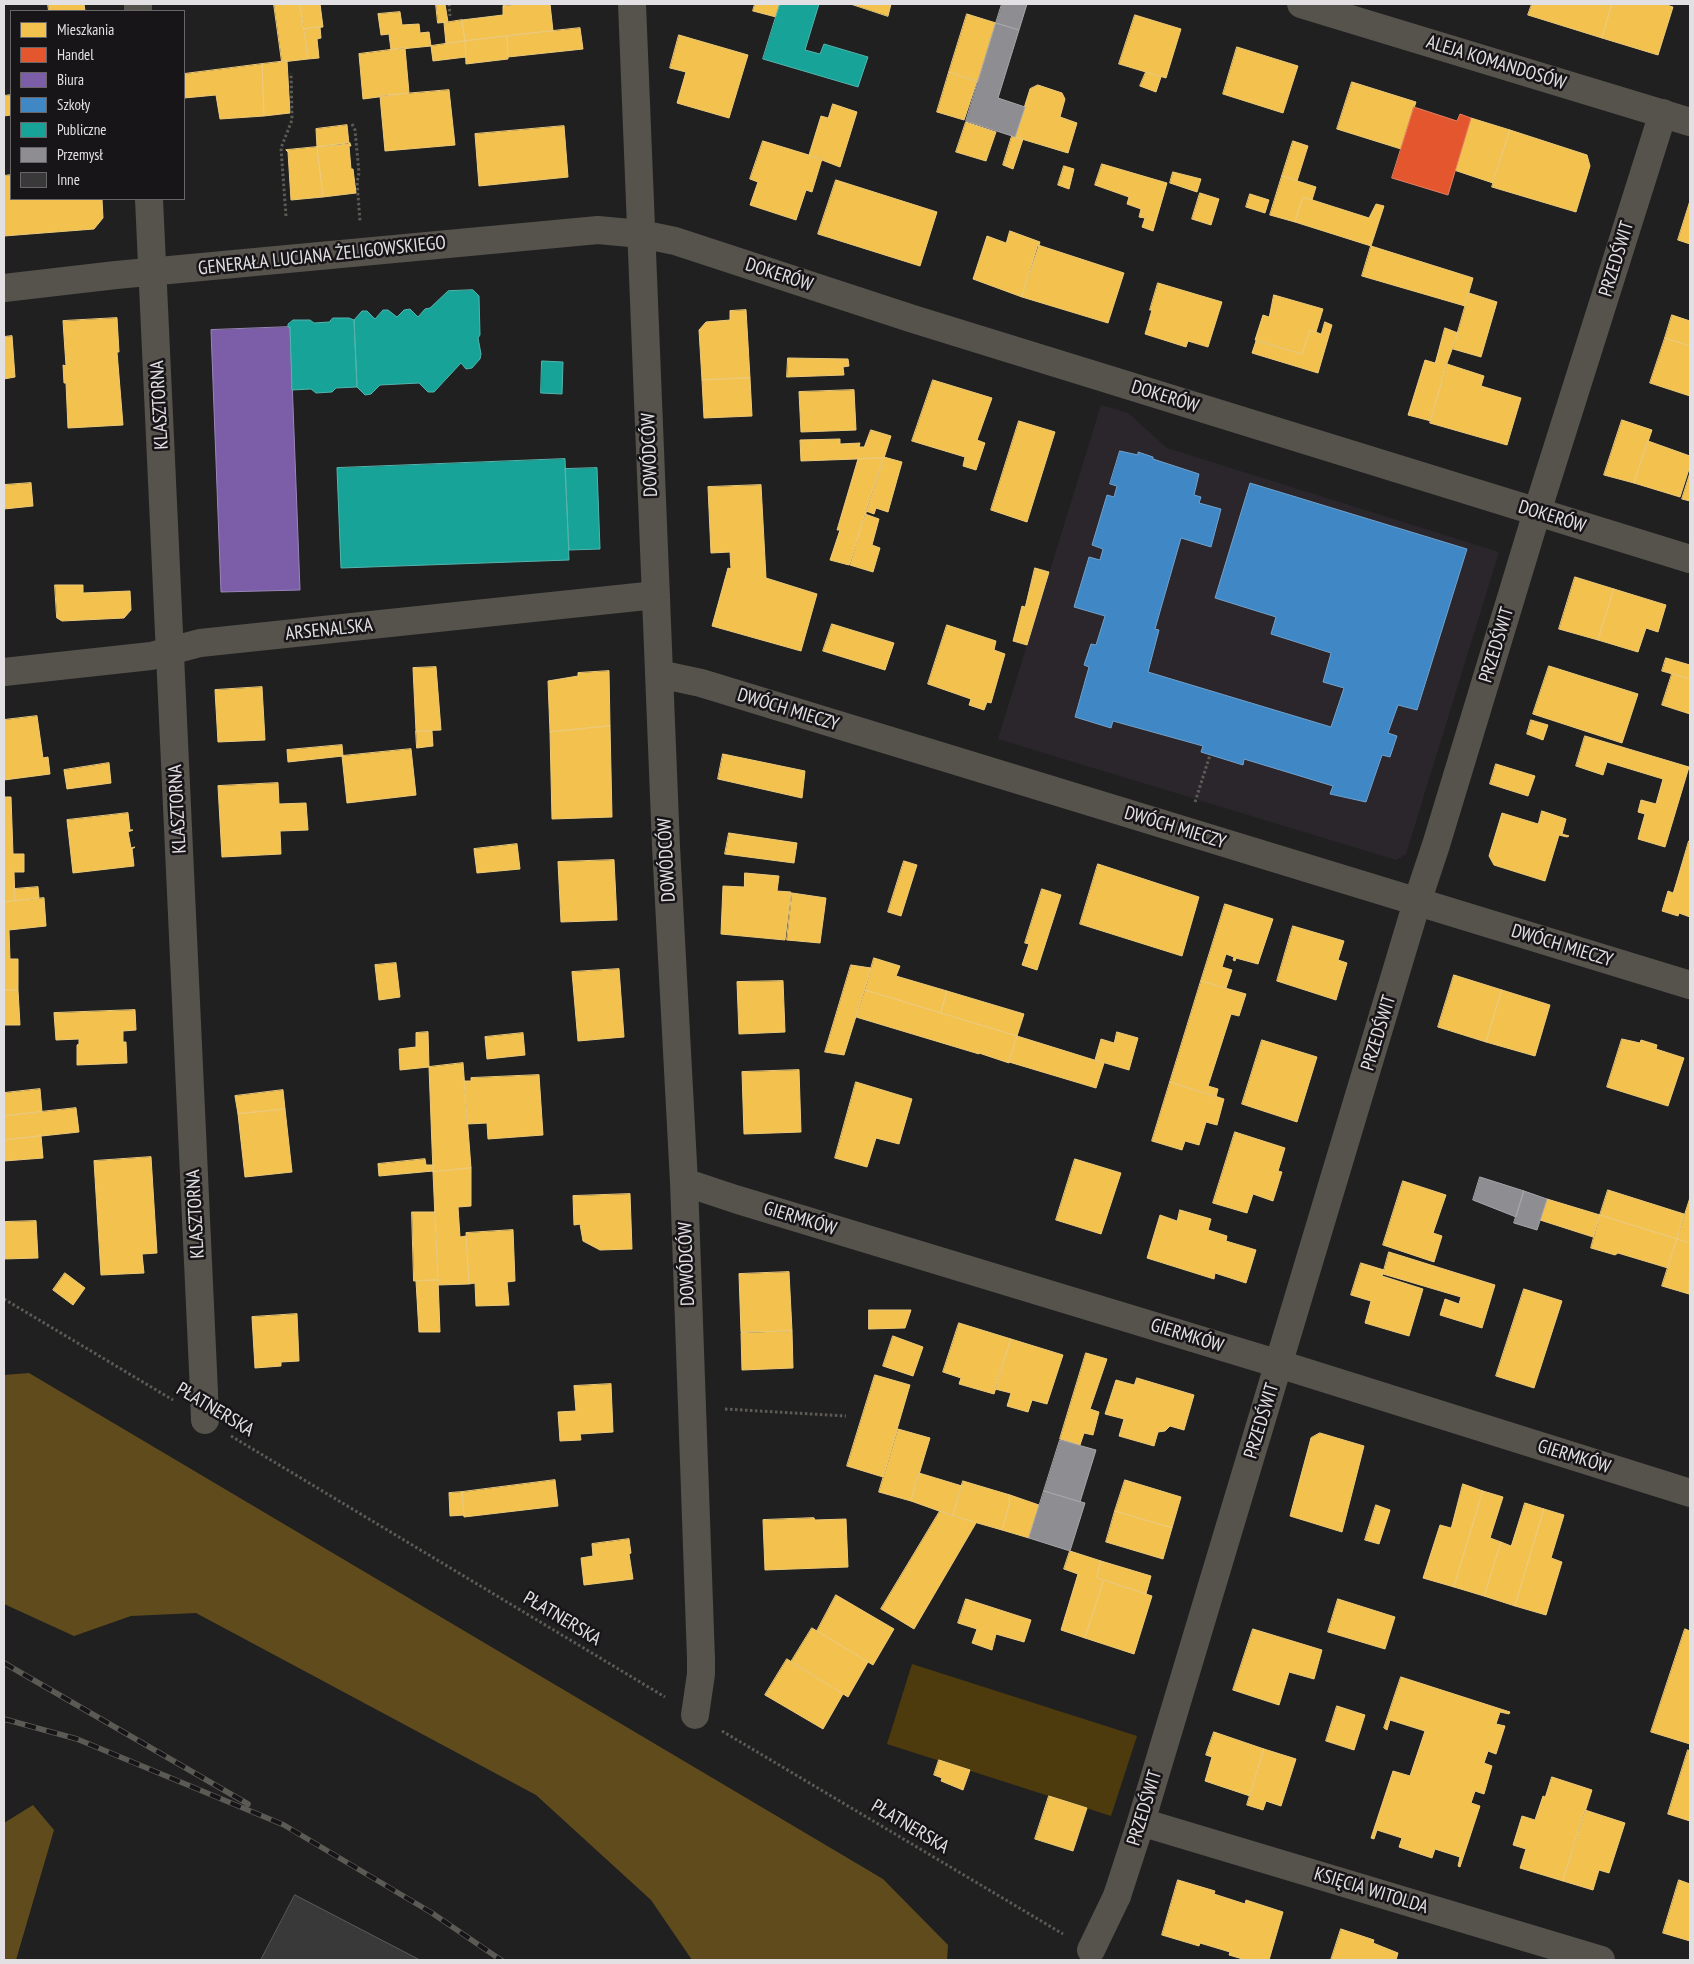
<!DOCTYPE html>
<meta charset="utf-8">
<style>
body{margin:0}
#map{position:relative;width:1694px;height:1964px;overflow:hidden;background:#202020;font-family:"PT Sans Narrow",sans-serif}
canvas{display:block}
.frame{position:absolute;inset:0;border:5px solid #e2e0e2;pointer-events:none}
.legend{position:absolute;left:10px;top:10px;width:175px;height:190px;box-sizing:border-box;background:#171518;border:1px solid #686669;margin:0;padding:6px 9px;list-style:none;font-size:15px;color:#e2e0e2}
.legend li{display:flex;align-items:center;gap:10px;height:25px}
.legend b{width:25px;border:1px solid #686669}
</style>
<div id="map">
<canvas width="1694" height="1964"></canvas>
<div class="frame"></div>
<ul class="legend">
<li><b style="height:14px;background:#f2c14e"></b>Mieszkania</li>
<li><b style="height:14px;background:#e4572e"></b>Handel</li>
<li><b style="height:14px;background:#7b5ea7"></b>Biura</li>
<li><b style="height:14px;background:#3f88c5"></b>Szkoły</li>
<li><b style="height:14px;background:#17a398"></b>Publiczne</li>
<li><b style="height:14px;background:#8d8d92"></b>Przemysł</li>
<li><b style="height:14px;background:#3a393a"></b>Inne</li>
</ul>
</div>
<script>
const context = document.querySelector('canvas').getContext('2d');
context.lineJoin = 'round';
function paint(path, color) {
  context.fillStyle = color;
  context.fill(path, 'evenodd');
}
function trace(path, color, width, dash) {
  context.strokeStyle = color;
  context.lineWidth = width;
  context.lineCap = dash ? 'butt' : 'round';
  context.setLineDash(dash || []);
  context.stroke(path);
}
function label(font, color, halo, rows, align = 'center') {
  context.font = font + ' "PT Sans Narrow",sans-serif';
  context.lineWidth = 5;
  context.setLineDash([]);
  context.textBaseline = 'middle';
  context.strokeStyle = halo;
  context.fillStyle = color;
  for (const [text, x, y, turn = 0] of rows) {
    context.save();
    context.translate(x, y);
    context.rotate((+turn || 0) * Math.PI / 180);
    context.textAlign = isNaN(turn) ? turn : align;
    if (halo) context.strokeText(text, 0, 0);
    context.fillText(text, 0, 0);
    context.restore();
  }
}
paint(new Path2D(`
 M1101,405L1128,413L1167,448L1499,552L1406,854L1396,860L998,739Z`), '#2b262c');
paint(new Path2D(`
 M912,1664L1137,1736L1111,1816L887,1744Z`), '#4e3b0d');
paint(new Path2D(`
 M29,1373L883,1879L948,1945L947,1960H692L651,1900L536,1795L196,1613L131,1616L74,1636L4,1604V1375Z
 M33,1805L54,1830L16,1960H4V1823Z`), '#604b1d');
const homes = new Path2D(`
 M48,4H84L85,11H49Z
 M274,4H300L308,59L282,62Z
 M300,4H320L323,27L304,29Z
 M436,4H445L448,22L438,23Z
 M521,4H550L553,31L465,41L462,20L503,15V6Z
 M755,4H780L776,17L753,11Z
 M851,4H891L888,16Z
 M1532,4H1612L1602,38L1528,15Z
 M1612,4H1664L1673,7L1658,55L1602,38Z
 M400,12L402,25L419,24L420,33L429,32L431,46L391,50L389,34L381,35L378,14Z
 M967,14L996,23L978,82L949,72Z
 M1135,15L1181,29L1166,78L1119,64Z
 M462,20L465,41L446,44L444,23Z
 M320,27L321,38L317,39L319,58L308,59L304,29Z
 M580,28L583,49L508,57L507,36Z
 M679,35L748,55L729,118L677,103L686,72L670,68Z
 M507,36L508,59L466,64L465,41Z
 M465,41L466,57L433,61L431,46Z
 M1237,47L1298,66L1283,113L1223,94Z
 M405,48L409,93L363,99L359,54Z
 M287,61L290,113L264,116L262,64Z
 M262,64L264,116L220,119L216,95L184,98V74Z
 M949,72L977,81L964,120L937,112Z
 M1146,72L1161,77L1156,92L1140,86Z
 M1352,82L1416,102L1401,149L1337,129Z
 M1038,85L1062,93L1065,99L1060,117L1077,123L1068,153L1015,137L1030,89Z
 M449,90L455,145L385,151L380,96Z
 M11,95V115L4,116V96Z
 M833,104L857,112L840,167L809,155L821,116L828,118Z
 M1471,118L1510,130L1493,183L1454,170Z
 M966,122L996,132L986,161L956,152Z
 M347,125L349,144L317,147L316,129Z
 M564,126L568,177L479,186L475,134Z
 M1510,130L1587,155L1590,166L1576,212L1492,187Z
 M1012,136L1023,139L1013,169L1003,165Z
 M763,141L822,159L812,192L806,190L796,220L750,205L758,182L750,179Z
 M1293,141L1308,146L1297,181L1282,176Z
 M350,143L351,146H349L351,169H353L356,193L323,197L317,147Z
 M317,147L323,197L291,200L288,152L286,150Z
 M1102,164L1167,183L1153,231L1142,227L1145,218L1139,217L1141,209L1127,204L1129,197L1095,185Z
 M1064,166L1074,169L1069,189L1058,185Z
 M1173,172L1201,179L1197,192L1170,183Z
 M11,175V199H102L103,218L94,229L4,236V176Z
 M1282,176L1316,187L1312,200L1303,197L1295,222L1270,215Z
 M836,180L937,212L920,266L818,234Z
 M1200,193L1219,199L1211,225L1192,219Z
 M1250,194L1269,200L1265,213L1246,207Z
 M1303,197L1369,218L1376,204L1384,206L1371,246L1295,222Z
 M1690,201V244L1678,240Z
 M1010,231L1040,242L1022,297L973,279L987,236L1006,243Z
 M1038,245L1124,273L1108,323L1022,297Z
 M1371,246L1473,278L1465,306L1362,276Z
 M1158,283L1222,302L1208,347L1188,341L1186,347L1145,334L1152,310H1150Z
 M1469,293L1497,302L1481,357L1453,349Z
 M1274,295L1323,309L1316,332L1310,330L1302,354L1255,340L1263,315L1269,317Z
 M746,310L750,378L702,380L699,330L706,322L730,320V311Z
 M1672,315L1690,321V346L1665,338Z
 M117,318L119,352H117L123,425L68,428L66,383H64L63,365L66,366L63,321Z
 M1325,322L1332,325L1318,373L1252,353L1256,341L1302,354L1310,330L1321,334Z
 M1445,328L1458,333L1446,366L1431,421L1408,415L1425,360L1435,363Z
 M12,336L15,377L4,379V337Z
 M1665,338L1690,346V396L1650,383Z
 M788,358L848,359L849,366L843,367L844,375L787,377Z
 M1447,364L1484,376L1481,386L1521,398L1507,445L1430,423Z
 M750,378L752,416L704,418L702,380Z
 M933,380L992,398L977,440L985,443L976,470L963,466L965,457L912,441Z
 M854,390L856,430L801,432L799,392Z
 M1622,420L1652,430L1634,483L1604,475Z
 M1019,421L1055,432L1027,522L991,510Z
 M871,430L891,436L884,458L801,461L800,440L840,439V444L860,443L859,447H864Z
 M1648,441L1690,456V466L1680,497L1634,483Z
 M884,457L902,462L888,512L876,508L874,514L866,511Z
 M884,458L849,565L830,560L840,530H837L858,459Z
 M1690,473V501L1682,499Z
 M31,483L33,506L4,509V485Z
 M761,485L766,578L817,594L801,651L712,626L728,568L731,569L730,552L711,553L708,487Z
 M865,514L879,519L872,545L880,548L873,572L850,565Z
 M1035,568L1049,572L1027,645L1013,641L1022,606L1025,607Z
 M1575,577L1614,589L1598,640L1559,629Z
 M55,585H83V593L130,591L131,610L124,618L62,621L57,618Z
 M1614,589L1666,605L1658,632L1646,628L1638,652L1598,640Z
 M832,624L894,643L885,670L823,651Z
 M947,625L996,641L994,650L1005,654L991,703L987,702L984,710L969,705L971,699L928,684Z
 M1666,658L1690,665V679L1662,671Z
 M1549,666L1638,694L1622,743L1533,714Z
 M436,667L441,730L416,731L413,668Z
 M609,671L610,726L550,732L548,681L578,676V673Z
 M1672,674L1690,679V714L1662,705Z
 M262,687L265,740L218,742L215,690Z
 M37,716L43,758L48,757L50,774L4,780V720Z
 M1531,720L1548,725L1543,740L1527,734Z
 M610,726L612,817L552,819L550,732Z
 M416,731H432L433,746L417,748Z
 M1585,736L1689,767L1665,847L1638,839L1645,814L1638,812L1641,800L1656,804L1663,779L1607,762L1603,775L1576,766Z
 M342,745L343,756L288,762L287,750Z
 M411,749L416,795L347,803L342,756Z
 M723,754L805,771L802,798L718,779Z
 M109,763L111,783L67,789L64,770Z
 M1496,764L1535,776L1528,796L1490,784Z
 M278,783L279,804L306,803L308,830L280,831L281,854L222,857L218,786Z
 M4,797H11L13,854H24V872H14L15,901L4,902Z
 M1542,811L1566,819L1562,834L1569,836L1567,837L1559,835L1545,881L1494,865L1489,856L1502,813L1538,824Z
 M128,813L130,830H133L128,832L131,848L135,847L132,849L134,866L73,873L67,820Z
 M729,833L797,843L794,863L725,854Z
 M1689,841H1690V917L1679,913L1678,916L1662,911L1668,891L1673,893Z
 M517,844L520,869L477,873L474,849Z
 M614,860L617,920L561,922L558,862Z
 M904,861L917,865L901,916L888,912Z
 M1098,864L1199,897L1182,956L1080,924Z
 M745,873L779,876L777,891L791,892L785,940L721,934L723,886L744,887Z
 M38,887L39,898L15,901L14,889Z
 M1042,889L1061,895L1037,970L1022,965L1029,944L1025,943Z
 M792,893L826,898L820,943L787,940Z
 M44,898L46,926L9,930L10,959H18V990H4V902Z
 M1225,904L1273,919L1258,964L1236,958L1235,961L1233,960L1234,957L1226,954L1222,967L1232,970L1226,988L1201,981Z
 M1293,926L1344,941L1338,960L1347,963L1336,1000L1277,981Z
 M874,958L900,966L896,976L947,991L941,1013L865,990Z
 M396,963L400,997L379,1000L375,965Z
 M851,965L871,968L844,1055L825,1052Z
 M619,969L624,1037L578,1041L572,972Z
 M1454,975L1502,990L1486,1042L1438,1027Z
 M783,981L785,1032L739,1034L737,982Z
 M1201,981L1246,994L1239,1016L1231,1014L1208,1086L1218,1089L1216,1097L1170,1082Z
 M4,990H18L20,1025H4Z
 M865,990L1017,1036L1009,1063L979,1053V1054L856,1017Z
 M1502,990L1550,1005L1535,1056L1486,1042Z
 M947,991L1024,1014L1017,1036L941,1013Z
 M135,1010L136,1030L123,1031V1042H126L127,1063L77,1065V1045L79,1044V1039L56,1040L54,1013Z
 M428,1032L429,1067L400,1070L399,1049L416,1047V1033Z
 M1117,1032L1138,1038L1129,1070L1095,1060L1101,1039L1114,1043Z
 M523,1033L525,1055L487,1059L485,1037Z
 M1017,1036L1104,1063L1096,1088L1009,1062Z
 M1622,1039L1640,1043L1641,1040L1657,1045L1656,1049L1684,1058L1668,1106L1607,1087Z
 M1262,1040L1317,1057L1297,1122L1242,1104Z
 M463,1063L471,1168L433,1172L429,1067Z
 M799,1070L801,1132L744,1134L742,1072Z
 M539,1075L543,1135L488,1139L487,1123L467,1124L464,1081H471V1078Z
 M856,1082L912,1099L899,1144L876,1138L867,1167L835,1158Z
 M1170,1082L1224,1099L1217,1125L1206,1122L1199,1145L1185,1141L1182,1150L1152,1141Z
 M40,1089L42,1112L4,1116V1093Z
 M283,1090L285,1109L238,1114L235,1096Z
 M76,1108L79,1132L4,1140V1116Z
 M285,1109L292,1172L245,1177L238,1114Z
 M1235,1132L1285,1148L1278,1171L1282,1172L1273,1201L1253,1194L1247,1213L1213,1203Z
 M41,1136L43,1158L4,1161V1140Z
 M151,1157L157,1253L142,1254L144,1273L101,1275L94,1161Z
 M425,1159L426,1165H433V1171L379,1176L378,1164Z
 M1075,1159L1121,1173L1101,1234L1056,1220Z
 M471,1168V1206L458,1207L460,1237L466,1236L469,1284L438,1285L433,1172Z
 M1403,1181L1446,1195L1433,1233L1442,1236L1434,1262L1383,1245Z
 M1608,1190L1684,1214L1677,1239L1600,1215Z
 M630,1194L632,1249L600,1250L583,1241L580,1224L574,1225L573,1196Z
 M1690,1198V1243L1677,1239Z
 M1547,1199L1600,1215L1593,1237L1540,1220Z
 M1180,1210L1211,1219L1208,1230L1227,1236L1226,1241L1256,1250L1246,1283L1215,1273L1214,1279L1147,1258L1160,1215L1177,1221Z
 M412,1212H435L438,1280L414,1281Z
 M1600,1215L1677,1239L1668,1268L1618,1253L1615,1255L1591,1248Z
 M36,1221L38,1258L4,1259V1222Z
 M513,1230L515,1281L507,1282L509,1305L476,1306L475,1283L469,1284L466,1233Z
 M1677,1239L1690,1243L1689,1294L1662,1286Z
 M1389,1252L1495,1285L1482,1328L1440,1315L1445,1299L1459,1304L1461,1297L1383,1274Z
 M1361,1263L1384,1270L1382,1276L1423,1289L1409,1336L1365,1323L1371,1301L1351,1295Z
 M789,1272L792,1331L741,1332L739,1274Z
 M65,1273L85,1288L73,1305L53,1290Z
 M438,1280L440,1332H419L416,1281Z
 M1524,1289L1562,1301L1534,1388L1496,1376Z
 M869,1310H911L905,1328L869,1329Z
 M297,1314L299,1361L281,1362V1366L255,1368L252,1317Z
 M959,1323L1011,1339L994,1394L959,1384L961,1378L943,1372Z
 M792,1331L793,1368L742,1370L741,1333Z
 M893,1336L923,1347L913,1376L883,1366Z
 M1011,1339L1063,1355L1047,1404L1032,1400L1028,1412L1007,1406L1011,1393L995,1389Z
 M1086,1353L1107,1359L1090,1409L1099,1412L1093,1435L1084,1433L1080,1445L1060,1439Z
 M875,1375L910,1385L883,1477L847,1466Z
 M1137,1378L1194,1395L1184,1430L1170,1426L1165,1431L1158,1432L1154,1446L1119,1436L1124,1419L1105,1414L1116,1380L1134,1385Z
 M611,1384L613,1432L580,1434L581,1440L560,1441L558,1412L576,1411L574,1386Z
 M898,1429L930,1438L911,1501L879,1492Z
 M1320,1433L1364,1446L1342,1532L1290,1516L1311,1438Z
 M919,1473L962,1486L953,1516L911,1501Z
 M555,1480L558,1506L464,1517L462,1492Z
 M1125,1480L1181,1497L1172,1528L1115,1511Z
 M963,1481L1010,1495L1009,1500L1010,1501L1002,1530L953,1516Z
 M1463,1484L1483,1491L1454,1587L1423,1578L1440,1525L1451,1528Z
 M1483,1491L1503,1497L1490,1538L1501,1542L1484,1596L1454,1587Z
 M462,1492L464,1515L450,1516L449,1493Z
 M1010,1495L1039,1505L1029,1538L1002,1530L1010,1501L1009,1500Z
 M1525,1503L1544,1509L1515,1606L1484,1596L1501,1542L1511,1546Z
 M1376,1505L1390,1510L1379,1544L1365,1540Z
 M1544,1509L1564,1515L1551,1558L1562,1562L1546,1615L1515,1606Z
 M940,1511L976,1523L914,1629L881,1609Z
 M1115,1511L1172,1528L1163,1559L1106,1542Z
 M814,1518L815,1520L846,1519L848,1567L765,1570L763,1520Z
 M629,1539L631,1553L629,1554L633,1579L584,1585L581,1558L593,1556L592,1544Z
 M1070,1551L1101,1561L1097,1578L1104,1580L1085,1638L1061,1630L1078,1574L1064,1569Z
 M1101,1561L1151,1576L1146,1594L1097,1578Z
 M1104,1580L1152,1596L1134,1654L1085,1638Z
 M836,1595L894,1629L873,1665L817,1631Z
 M966,1599L1031,1620L1024,1642L996,1634L992,1650L972,1643L977,1629L958,1623Z
 M1338,1599L1395,1617L1385,1649L1328,1632Z
 M812,1628L868,1662L848,1697L791,1662Z
 M1253,1629L1322,1650L1314,1679L1289,1672L1279,1705L1233,1690Z
 M1685,1629L1690,1631V1744L1651,1732Z
 M787,1659L843,1694L823,1729L765,1695Z
 M1401,1677L1510,1712L1509,1714L1500,1712L1496,1724L1505,1726L1496,1754L1488,1751L1484,1763L1492,1766L1484,1794L1475,1791L1471,1803L1480,1806L1460,1867L1458,1866L1460,1857L1435,1849L1432,1858L1399,1847L1402,1838L1377,1830L1374,1839L1371,1838L1393,1771L1410,1776L1425,1731L1390,1720L1387,1730L1384,1728Z
 M1337,1706L1365,1715L1354,1750L1326,1741Z
 M1214,1732L1264,1749L1250,1796L1205,1781L1212,1757L1206,1755Z
 M1264,1749L1296,1759L1281,1806L1266,1801L1263,1810L1247,1805Z
 M1688,1750L1690,1751V1821L1668,1814Z
 M939,1760L970,1770L963,1790L941,1781L942,1778L934,1775Z
 M1552,1777L1592,1790L1563,1881L1520,1868L1526,1849L1513,1845L1522,1816L1535,1820L1543,1796L1545,1797Z
 M1049,1796L1087,1808L1073,1851L1035,1839Z
 M1585,1810L1625,1823L1609,1873L1599,1870L1593,1890L1563,1881Z
 M1178,1880L1215,1891L1214,1894L1245,1904L1246,1900L1283,1912L1269,1960H1246L1229,1955L1230,1952L1200,1943L1199,1946L1162,1935Z
 M1679,1880L1690,1884V1941L1663,1933Z
 M1341,1929L1374,1940L1373,1943L1398,1953L1396,1960H1331Z`);
paint(homes, '#f2c14e');
trace(homes, '#edca7a', 1);
const shops = new Path2D(`
 M1414,107L1457,121L1460,114L1471,118L1448,195L1392,178Z`);
paint(shops, '#e4572e');
trace(shops, '#e38064', 1);
const offices = new Path2D(`
 M290,327L300,590L221,592L211,330Z`);
paint(offices, '#7b5ea7');
trace(offices, '#9a85b9', 1);
const schools = new Path2D(`
 M1120,451L1138,455V452L1153,457V459L1199,474L1194,495L1201,497L1199,503L1221,509L1211,547L1181,538L1155,629L1159,630L1148,672L1331,727L1344,688L1323,682L1331,653L1271,634L1276,617L1215,598L1250,483L1467,549L1417,710L1398,705L1388,733L1397,736L1390,757L1382,755L1366,802L1330,794L1333,786L1244,759L1243,765L1201,752L1203,746L1113,721L1111,728L1075,717L1089,667L1084,665L1091,644L1096,645L1105,616L1074,607L1089,557L1100,560L1103,549L1092,545L1107,495L1114,497L1117,486L1110,484Z`);
paint(schools, '#3f88c5');
trace(schools, '#70a2ce', 1);
const public = new Path2D(`
 M780,4H819L805,50L820,54L824,44L868,57L858,87L763,59Z
 M473,290L479,296L480,335L478,338L481,354L480,359L472,368L466,369L461,363L434,392H428L419,383L380,385L371,394L365,395L357,387L354,320L362,311H367L375,319L383,310H388L397,317L404,310L410,309L418,317L425,309L430,308L448,291Z
 M333,318H349L354,320L357,387L336,388L332,392L316,393L311,389L292,390L290,327H288V324L293,320H310L314,323L329,322Z
 M542,361L563,362L562,394L541,393Z
 M565,459L569,560L341,568L337,468Z
 M597,468L600,549L569,550L565,469Z`);
paint(public, '#17a398');
trace(public, '#54b5ae', 1);
const industry = new Path2D(`
 M1002,4H1027L1019,30L996,23Z
 M996,23L1019,30L998,98L1025,107L1015,137L966,121Z
 M1480,1177L1524,1191L1516,1217L1473,1200Z
 M1524,1191L1547,1199L1537,1230L1514,1223Z
 M1060,1440L1096,1450L1080,1502L1044,1491Z
 M1044,1491L1085,1503L1070,1551L1029,1538Z`);
paint(industry, '#8d8d92');
trace(industry, '#a6a6aa', 1);
const building = new Path2D(`
 M295,1895L420,1960H261Z`);
paint(building, '#3a393a');
trace(building, '#5b5b5b', 1);
trace(new Path2D(`
 M449,4L450,16
 M352,124L355,130L359,173L357,182L360,221
 M286,216L281,148L292,120L291,73
 M1195,802L1210,755
 M4,1299L173,1400
 M725,1409L846,1416
 M231,1436L665,1697
 M722,1731L1063,1934`), '#5e5b56', 3, [2.5, 2.5]);
trace(new Path2D(`
 M204,1392L205,1420
 M695,1715L701,1674V1659
 M1091,1950L1117,1896`), '#56524c', 28);
trace(new Path2D(`
 M138,4V11
 M632,4L666,846L684,1182L701,1659
 M149,199L204,1392
 M4,288L116,275L598,230L641,234L675,241L913,319L1690,559
 M4,672L151,656L200,643L656,595
 M659,674L701,683L1690,985
 M684,1182L735,1199L1279,1364L1690,1493
 M1141,1822L1601,1960
 M1117,1896L1141,1822L1417,902L1436,845L1537,512L1663,113`), '#56524c', 28);
trace(new Path2D(`
 M1301,4L1690,122`), '#56524c', 28);
const rail = new Path2D(`
 M4,1663L248,1804
 M4,1719L77,1739L284,1825L432,1913L501,1960`);
trace(rail, '#5c5a55', 5.5);
trace(rail, '#171518', 4, [11]);
label('19px', '#e2e0e2', '#171518', [
 ["ALEJA KOMANDOSÓW",1496,63,17],
 ["GENERAŁA LUCJANA ŻELIGOWSKIEGO",322,256,-6],
 ["PRZEDŚWIT",1617,259,-73],
 ["DOKERÓW",779,275,18],
 ["DOKERÓW",1165,397,17],
 ["KLASZTORNA",160,405,-93],
 ["DOWÓDCÓW",650,455,-92],
 ["DOKERÓW",1552,517,17],
 ["ARSENALSKA",329,630,-6],
 ["PRZEDŚWIT",1497,645,-73],
 ["DWÓCH MIECZY",788,710,17],
 ["KLASZTORNA",178,809,-93],
 ["DWÓCH MIECZY",1175,828,17],
 ["DOWÓDCÓW",667,860,-93],
 ["DWÓCH MIECZY",1562,946,17],
 ["PRZEDŚWIT",1379,1033,-73],
 ["KLASZTORNA",196,1214,-93],
 ["GIERMKÓW",800,1219,17],
 ["DOWÓDCÓW",687,1264,-92],
 ["GIERMKÓW",1187,1336,17],
 ["PŁATNERSKA",215,1410,31],
 ["PRZEDŚWIT",1262,1421,-73],
 ["GIERMKÓW",1574,1457,17],
 ["PŁATNERSKA",562,1619,31],
 ["PRZEDŚWIT",1145,1808,-73],
 ["PŁATNERSKA",910,1827,31],
 ["KSIĘCIA WITOLDA",1371,1891,17]
]);
</script>
